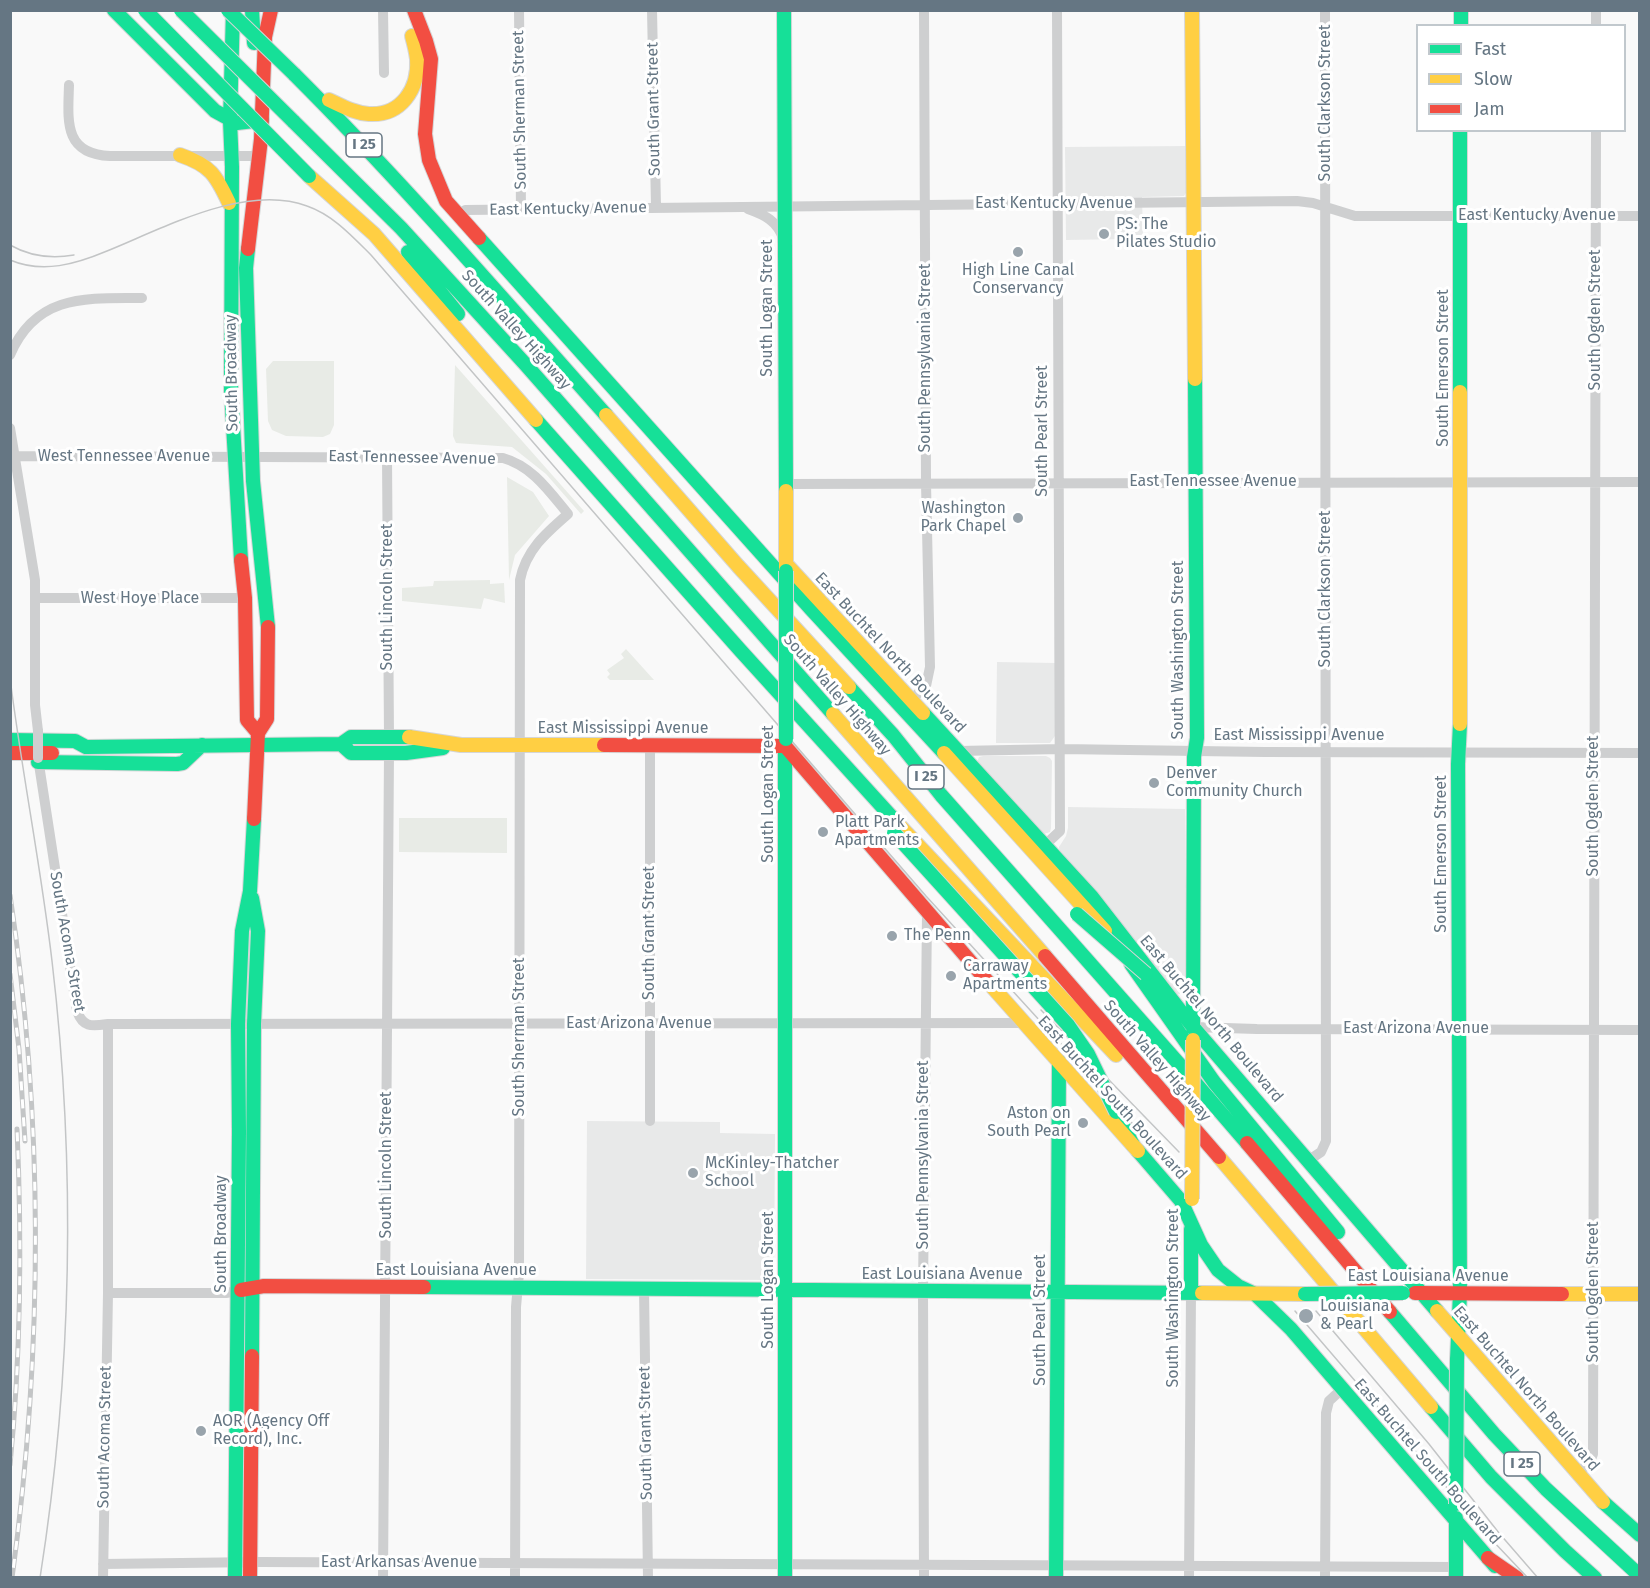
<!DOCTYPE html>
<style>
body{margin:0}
#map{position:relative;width:1650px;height:1588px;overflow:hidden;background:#f9f9f9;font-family:"Fira Sans",sans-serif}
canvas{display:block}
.frame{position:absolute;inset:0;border:12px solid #657683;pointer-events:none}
.legend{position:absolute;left:1416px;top:24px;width:210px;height:108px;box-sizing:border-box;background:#fff;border:2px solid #c1c8cd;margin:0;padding:8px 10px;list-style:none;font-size:18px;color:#657683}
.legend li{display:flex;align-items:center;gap:12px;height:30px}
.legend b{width:30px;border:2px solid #c1c8cd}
</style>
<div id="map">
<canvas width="1650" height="1588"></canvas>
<div class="frame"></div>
<ul class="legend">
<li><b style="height:8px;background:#16e098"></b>Fast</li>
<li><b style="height:8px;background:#ffcf43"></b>Slow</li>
<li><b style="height:8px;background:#f24e42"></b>Jam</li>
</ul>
</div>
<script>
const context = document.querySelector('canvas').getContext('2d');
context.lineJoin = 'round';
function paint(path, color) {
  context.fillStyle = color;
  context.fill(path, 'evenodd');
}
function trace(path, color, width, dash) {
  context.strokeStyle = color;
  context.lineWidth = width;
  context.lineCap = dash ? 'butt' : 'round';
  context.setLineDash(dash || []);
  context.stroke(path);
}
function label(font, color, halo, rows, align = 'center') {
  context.font = font + ' "Fira Sans",sans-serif';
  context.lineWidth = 6;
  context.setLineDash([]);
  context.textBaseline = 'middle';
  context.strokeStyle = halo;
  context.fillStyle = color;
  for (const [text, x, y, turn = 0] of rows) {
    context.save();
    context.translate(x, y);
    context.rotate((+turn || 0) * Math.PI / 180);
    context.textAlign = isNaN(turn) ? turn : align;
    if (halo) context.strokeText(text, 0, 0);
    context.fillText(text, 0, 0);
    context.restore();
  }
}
paint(new Path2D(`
 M1186,146L1187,191L1184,196L1142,197L1143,235H1127V239L1066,240L1065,147Z
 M997,662L1055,663V736L1050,743H996Z
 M983,756H1046L1050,758L1052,761L1051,828L1050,832L1044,834L977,762L979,757Z
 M1068,807L1185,809L1186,983L1180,994L1175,995L1060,853L1059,847L1066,836L1068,828Z
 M587,1121L720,1122V1133L775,1134L774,1280L586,1279Z`), '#e8e9e9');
paint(new Path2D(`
 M273,361H334V425L330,434L323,437L286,436L272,430L268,421L266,369Z
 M455,365L584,511L581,514L546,474L512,447L456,443L453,436Z
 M507,477L533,492L549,516L515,555L509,580Z
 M490,580V584L504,583L505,603L484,598L481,609L402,601V588L433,586L434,581Z
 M626,649L654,680H610L607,677L610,674L607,670L624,658L621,654Z
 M399,818H507V853L399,852Z`), '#e8ebe6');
const fast = new Path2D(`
 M114,10L215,111L237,123L262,120
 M233,10L230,121L232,167L231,391L241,560
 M252,10L254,43
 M784,10L786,491
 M1461,10V26
 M294,74C403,183 504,300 606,415
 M293,121L401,228L526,365L833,714
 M1460,130V392
 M479,238L811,609L944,753
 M248,249L246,268L253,481L268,627
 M408,252L458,314
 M536,420L740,650L898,824
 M849,687L893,735L941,795L1179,1064L1247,1143
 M923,713L1092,897L1193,1027L1437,1311
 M10,740L75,741L86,747L341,744L351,737H409
 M785,742V1578
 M341,744L351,753H406L443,748
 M38,762L177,764L183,763L202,745
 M1131,964L1214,1082L1338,1232
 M1193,1028L1194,757L1197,738L1195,379
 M1116,1112L1133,1145
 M1138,1151L1181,1201L1201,1245L1218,1270L1238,1286L1255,1294L1291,1329L1495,1566
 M1191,1229V1293
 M424,1287L1202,1293
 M1390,1312L1494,1434L1546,1489L1640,1576
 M252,1356L254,1024L258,931L252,898
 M1457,1360L1460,1293L1458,764L1460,724
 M1431,1407L1491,1477L1565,1551L1595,1578
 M1603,1502L1640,1535
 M1456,1518V1578
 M235,1578L239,1132L238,1024L242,931L250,891L254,819
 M1056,1578L1059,1062`);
const slow = new Path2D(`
 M1192,10L1195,379
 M329,100C342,106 354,113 369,114C401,116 419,89 417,59C416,51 414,43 412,36
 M180,155C210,165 216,175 229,203
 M309,176L374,234L536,420
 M1460,392V724
 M606,415L738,566L849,687
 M786,491V571
 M786,564L923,713
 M833,714L1045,956
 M409,737L461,745H604
 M944,753L1105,931
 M898,824L1116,1055
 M988,982L1138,1151
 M1219,1157L1431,1407
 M1202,1293L1305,1294
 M1562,1294H1640
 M1437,1311L1603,1502`);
const jam = new Path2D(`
 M414,10L426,41L431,59L425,134L429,160L446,201L479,238
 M248,249L261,139L265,37L271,10
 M241,560L245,598L247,720L258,733
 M604,745L785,746
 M785,746L988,982
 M10,753H52
 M254,819L258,733L267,719L268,627
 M1045,956L1219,1157
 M1247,1143L1390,1312
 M241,1290L264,1286L424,1287
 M1415,1293L1562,1294
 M1488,1558L1517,1578
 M250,1578L252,1356`);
trace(fast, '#d5d6d7', 16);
trace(slow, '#d5d6d7', 16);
trace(jam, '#d5d6d7', 16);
trace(new Path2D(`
 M383,10L384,73
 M519,10L521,209
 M652,10L656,207
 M1596,26V10
 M69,85C68,120 63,154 110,156H259
 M748,209C765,215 777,221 783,238
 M465,210L1297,201L1313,203L1355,216H1640
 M10,355C36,294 86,298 142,298
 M10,428L35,580V705L38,731
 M15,456L503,458C532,466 549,491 568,514C546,533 526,550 520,580L519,1273L516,1307L515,1578
 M387,457L389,737
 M786,484L1640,482
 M35,598H245
 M912,699L926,686L930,667L926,483L924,10
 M650,746V1121
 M958,751L1061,749L1265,752L1640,753
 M38,758L77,1011C83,1028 92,1026 108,1024L1024,1023
 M1045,845L1060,831L1057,10
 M1193,1027L1257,1029L1640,1030
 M1309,1160L1321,1152L1326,1141L1325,10
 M644,1288L648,1578
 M108,1293H226L238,1291
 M1577,1474L1590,1462L1593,1454L1596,130
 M103,1564L260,1562L1456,1567
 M103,1578L108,1293V1024
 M383,1578L389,753
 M924,1578L923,1291L927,913
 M1189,1578L1191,1293
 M1325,1578L1326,1413L1329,1401L1342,1389`), '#cecfd0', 10);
trace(fast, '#16e098', 14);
trace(slow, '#ffcf43', 14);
trace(jam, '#f24e42', 14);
trace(new Path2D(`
 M10,245C31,257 51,259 74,255
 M10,260C43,274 76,264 107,251C164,228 246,183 307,206C333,215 352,236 371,255L926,896L1114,1102L1178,1177
 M10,678C22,773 41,867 52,961C76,1165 72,1375 40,1578
 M1041,1010L1179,1152
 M1295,1311L1491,1539L1528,1578
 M1316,1311L1429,1444L1499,1533L1538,1578`), '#c3c5c6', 1.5);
const rail = new Path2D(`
 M10,895C44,1122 43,1351 12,1578
 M10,974L19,1049L25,1141
 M10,1465C21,1353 22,1241 17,1129`);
trace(rail, '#c3c5c6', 5);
trace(rail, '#fff', 3, [9]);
const fastBridge = new Path2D(`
 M145,10L309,176
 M181,10L293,121
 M228,10L294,74
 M786,571V739
 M894,833L1068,1025L1088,1054L1116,1112
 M1077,914L1146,974
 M1305,1294L1403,1293
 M1456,1504L1457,1360`);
const slowBridge = new Path2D(`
 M1192,1199L1193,1040`);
trace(fastBridge, '#d5d6d7', 16, []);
trace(slowBridge, '#d5d6d7', 16, []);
trace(new Path2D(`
 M38,758V731`), '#cecfd0', 10);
trace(fastBridge, '#16e098', 14);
trace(slowBridge, '#ffcf43', 14);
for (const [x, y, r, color] of [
 [1104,234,6,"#99a4ac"],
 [1018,252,6,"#99a4ac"],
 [1018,518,6,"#99a4ac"],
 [1154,783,6,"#99a4ac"],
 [823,832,6,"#99a4ac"],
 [892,936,6,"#99a4ac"],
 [951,976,6,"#99a4ac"],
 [1083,1123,6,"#99a4ac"],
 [693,1173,6,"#99a4ac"],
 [1306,1316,8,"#99a4ac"],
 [201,1431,6,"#99a4ac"]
]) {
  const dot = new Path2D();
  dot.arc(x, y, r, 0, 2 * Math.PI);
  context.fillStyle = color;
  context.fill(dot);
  trace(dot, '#fff', 2);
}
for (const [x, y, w] of [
 [364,145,36],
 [926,777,36],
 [1522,1464,36]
]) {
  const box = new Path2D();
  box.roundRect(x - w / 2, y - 12, w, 24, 4.5);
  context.fillStyle = '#fff';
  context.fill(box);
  trace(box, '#657683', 1.5);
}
label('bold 15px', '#657683', null, [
 ["I 25",364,145],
 ["I 25",926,777],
 ["I 25",1522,1464]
]);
label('16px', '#657683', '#fff', [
 ["South Clarkson Street",1326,103,-90],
 ["South Grant Street",654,109,-91],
 ["South Sherman Street",520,110,-91],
 ["East Kentucky Avenue",1054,204],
 ["East Kentucky Avenue",568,209,-1],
 ["East Kentucky Avenue",1537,216],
 ["South Logan Street",768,308,-90],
 ["South Ogden Street",1596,320,-90],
 ["South Valley Highway",516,330,48],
 ["South Pennsylvania Street",926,358,-90],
 ["South Emerson Street",1444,368,-90],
 ["South Broadway",232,373,-91],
 ["South Pearl Street",1043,431,-90],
 ["West Tennessee Avenue",124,457],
 ["East Tennessee Avenue",412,458,1],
 ["East Tennessee Avenue",1213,482],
 ["South Clarkson Street",1326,589,-90],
 ["South Lincoln Street",388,597,-90],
 ["West Hoye Place",140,599],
 ["South Washington Street",1179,650,-90],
 ["East Buchtel North Boulevard",890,653,47],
 ["South Valley Highway",837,695,49],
 ["East Mississippi Avenue",623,729],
 ["East Mississippi Avenue",1299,736],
 ["South Logan Street",769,794,-90],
 ["South Ogden Street",1594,806,-90],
 ["South Emerson Street",1442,854,-90],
 ["South Grant Street",650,933,-90],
 ["South Acoma Street",67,942,80],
 ["East Buchtel North Boulevard",1211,1019,50],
 ["East Arizona Avenue",639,1024],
 ["East Arizona Avenue",1416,1029],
 ["South Sherman Street",520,1037,-90],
 ["South Valley Highway",1157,1061,49],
 ["East Buchtel South Boulevard",1112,1098,48],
 ["South Pennsylvania Street",924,1155,-90],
 ["South Lincoln Street",387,1165,-90],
 ["South Broadway",222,1234,-90],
 ["East Louisiana Avenue",456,1271],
 ["East Louisiana Avenue",942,1275],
 ["East Louisiana Avenue",1428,1277],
 ["South Logan Street",769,1280,-90],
 ["South Ogden Street",1594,1292,-90],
 ["South Washington Street",1174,1298,-90],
 ["South Pearl Street",1041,1320,-90],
 ["East Buchtel North Boulevard",1526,1389,49],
 ["South Grant Street",646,1433,-91],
 ["South Acoma Street",105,1437,-89],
 ["East Buchtel South Boulevard",1427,1462,49],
 ["East Arkansas Avenue",399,1563]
]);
label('16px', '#657683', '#fff', [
 ["PS: The",1116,225],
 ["Pilates Studio",1116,243],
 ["High Line Canal",1018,271,"center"],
 ["Conservancy",1018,289,"center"],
 ["Washington",1006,509,"right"],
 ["Park Chapel",1006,527,"right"],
 ["Denver",1166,774],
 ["Community Church",1166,792],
 ["Platt Park",835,823],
 ["Apartments",835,841],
 ["The Penn",904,936],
 ["Carraway",963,967],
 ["Apartments",963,985],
 ["Aston on",1071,1114,"right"],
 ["South Pearl",1071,1132,"right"],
 ["McKinley-Thatcher",705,1164],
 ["School",705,1182],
 ["Louisiana",1320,1307],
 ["& Pearl",1320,1325],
 ["AOR (Agency Off",213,1422],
 ["Record), Inc.",213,1440]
], 'left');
</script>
